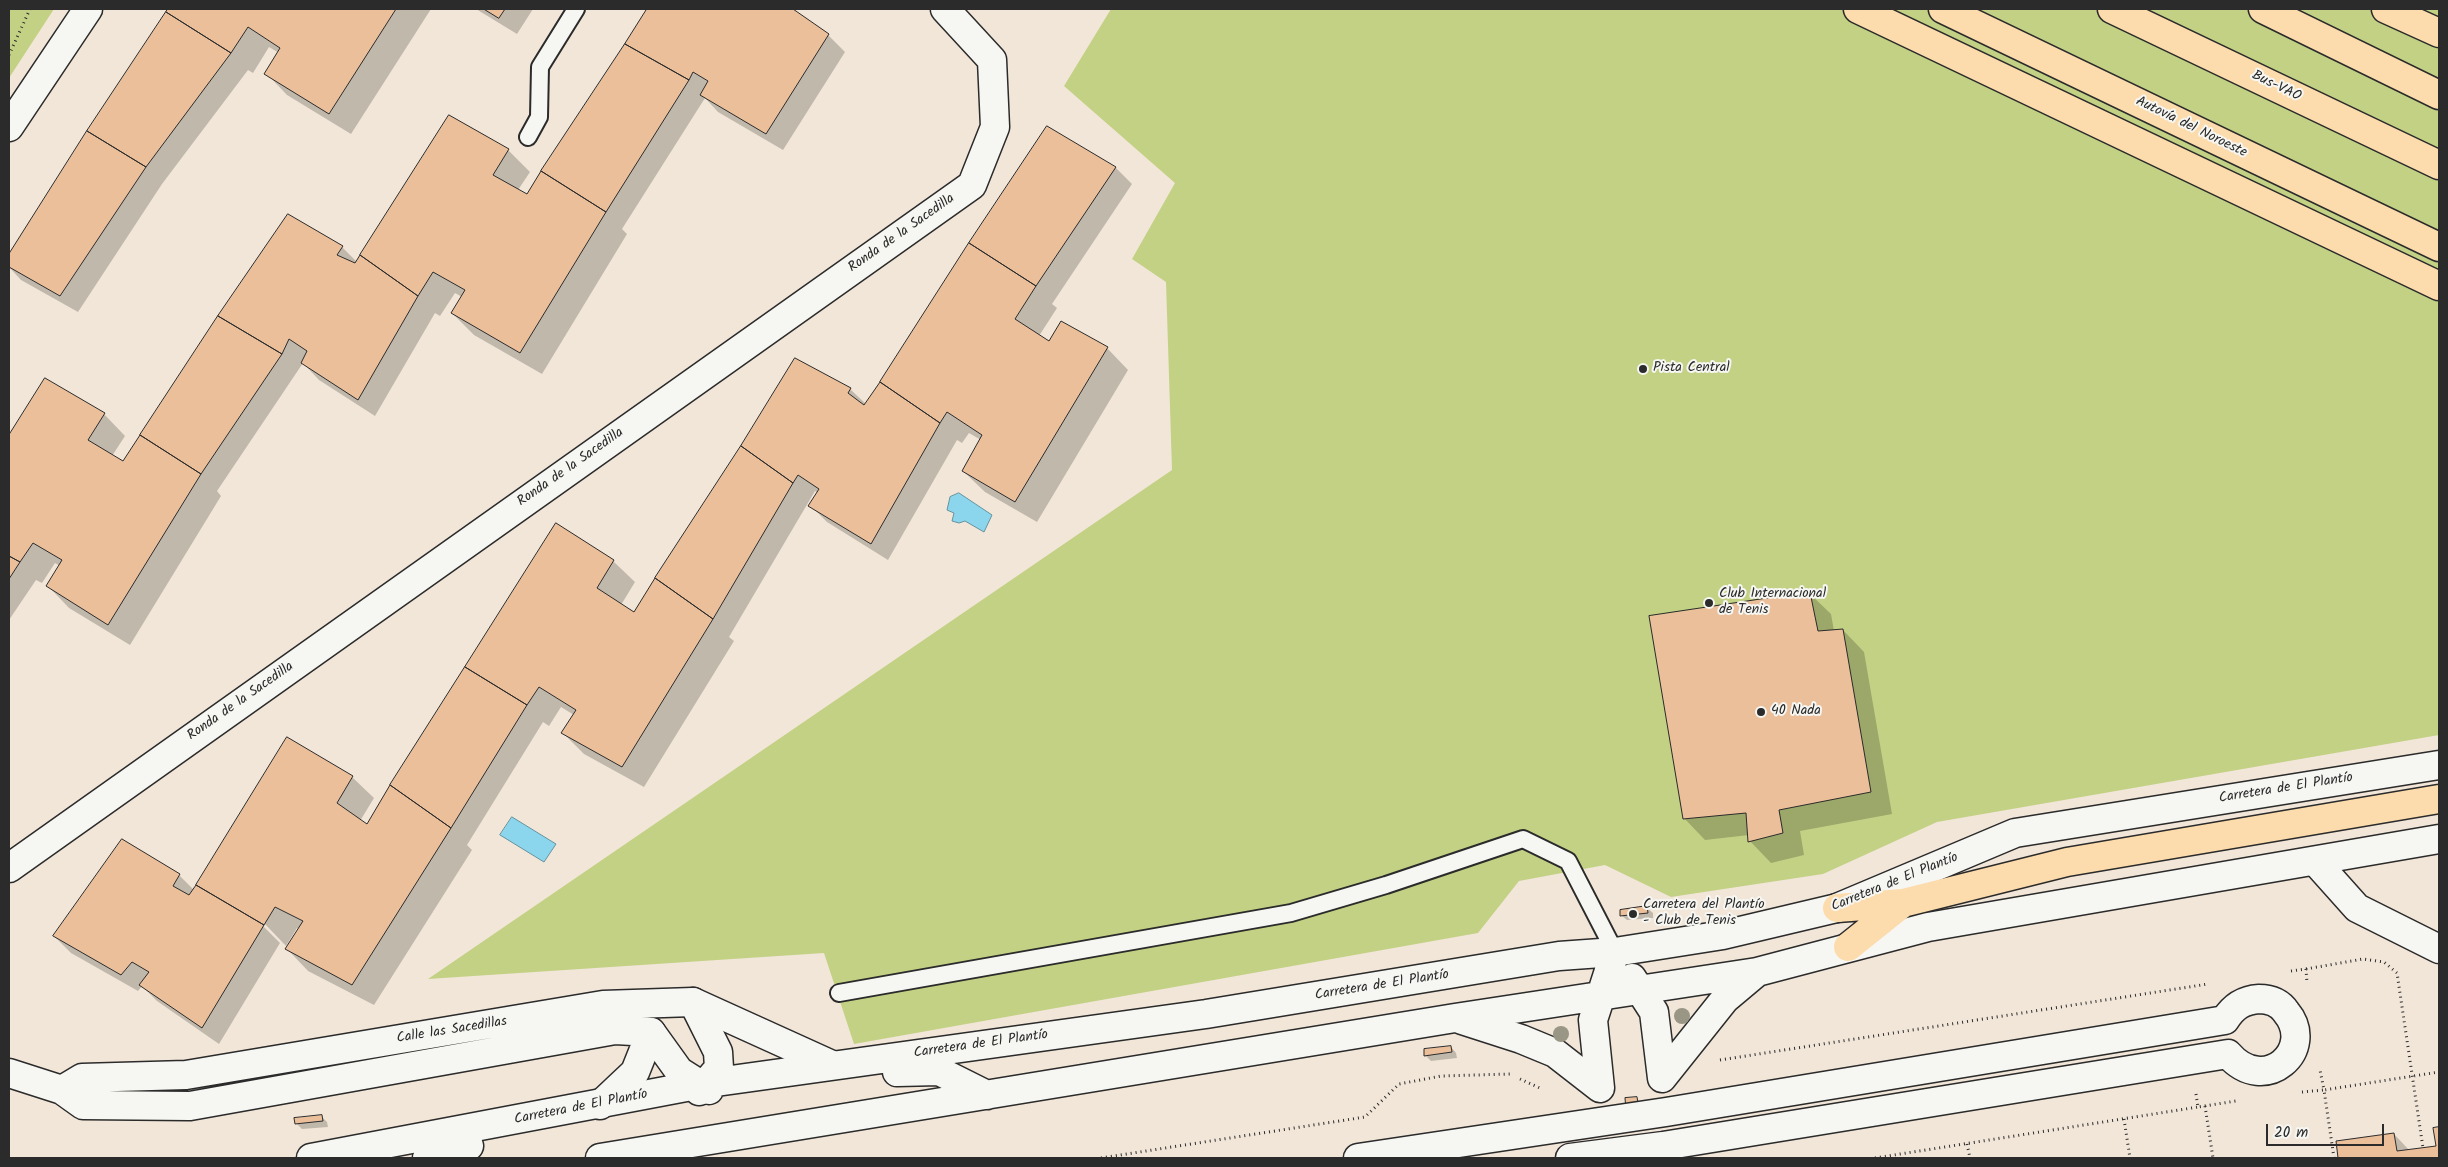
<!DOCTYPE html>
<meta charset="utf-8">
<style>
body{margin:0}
#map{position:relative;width:2448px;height:1167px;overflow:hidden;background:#f2e6d8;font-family:Kalam,sans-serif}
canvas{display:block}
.frame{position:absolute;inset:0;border:10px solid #2b2b2b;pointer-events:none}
.scale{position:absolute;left:2266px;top:1124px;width:118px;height:22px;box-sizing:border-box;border:2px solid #2b2b2b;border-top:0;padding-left:6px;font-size:15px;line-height:18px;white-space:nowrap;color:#2b2b2b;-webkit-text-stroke:4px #f6f6f2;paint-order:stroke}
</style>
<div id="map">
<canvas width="2448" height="1167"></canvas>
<div class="frame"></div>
<div class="scale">20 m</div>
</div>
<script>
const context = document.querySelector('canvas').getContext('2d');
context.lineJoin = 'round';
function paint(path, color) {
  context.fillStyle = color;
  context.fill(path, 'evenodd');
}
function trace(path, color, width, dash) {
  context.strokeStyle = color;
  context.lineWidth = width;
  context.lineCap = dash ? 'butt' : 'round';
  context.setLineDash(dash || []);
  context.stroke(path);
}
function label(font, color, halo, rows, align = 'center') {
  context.font = font + ' Kalam,sans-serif';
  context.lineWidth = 4;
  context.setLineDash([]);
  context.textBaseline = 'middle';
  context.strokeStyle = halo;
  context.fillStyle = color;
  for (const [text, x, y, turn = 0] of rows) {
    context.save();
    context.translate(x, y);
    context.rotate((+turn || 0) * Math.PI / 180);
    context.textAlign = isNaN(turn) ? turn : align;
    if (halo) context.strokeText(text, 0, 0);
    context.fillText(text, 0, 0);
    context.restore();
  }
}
paint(new Path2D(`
 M9,9H54L9,78Z
 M1111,9H2439V735L1937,822L1823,874L1671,897L1605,865L1519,881L1478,933L854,1044L824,953L428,979L1172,470L1166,282L1132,259L1175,183L1064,86Z`), '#c3d185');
const water = new Path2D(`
 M959,493L992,515L984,532L965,521L959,523L952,521L954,513L947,510L950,497Z
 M512,817L556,844L544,862L500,835Z`);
paint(water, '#8bd6ec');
trace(water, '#65929f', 1);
paint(new Path2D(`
 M170,9H431L351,134L287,95L266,73L279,53L269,47L253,73L248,70L162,184L78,312L21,280L9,267V256Z
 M476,9H533L517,34Z
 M647,9H790L828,35L845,52L783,150L718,112L705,98L622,229L627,234L542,374L474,335L452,313L462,297L455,293L440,316L435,313L375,416L319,380L303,363L217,491L221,496L130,645L69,608L48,586L60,566L55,563L42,583L36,580L9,620V438L45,380L104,414L125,436L112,456L124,463L342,247L357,262L508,150L530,172L518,190L528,196Z
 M1047,128L1116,168L1132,184L1052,304L1057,308L1039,336L1049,343L1107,348L1128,370L1037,522L985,492L963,471L981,440L969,433L962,443L957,440L888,560L827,522L810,505L818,493L815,491L729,637L734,641L644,787L584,754L563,733L574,715L561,707L549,726L543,722L467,845L472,850L374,1005L308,971L290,952L300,929L297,928L286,946L263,922V926L280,943L219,1044L157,1001L142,986L138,991L71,953L54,936L179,875L194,890L352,777L374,798L360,821L367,825L613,561L635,582L621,605L635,614L850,389L866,404Z
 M1809,593L1831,614L1834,631L1843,630L1864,652L1892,814L1800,831L1804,855L1771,863L1750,841L1749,835L1705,840L1684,818Z
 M1647,908L1653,913V918L1627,920L1621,915Z
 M1451,1047L1456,1053L1457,1058L1431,1061L1425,1055Z
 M321,1116L327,1122L328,1127L302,1129L296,1123Z
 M2439,1128V1158H2340L2337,1142L2394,1134L2410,1151L2437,1147L2434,1129Z`), '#0003');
const building = new Path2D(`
 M168,9H396L329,114L264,74L280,48L248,27L231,53L166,12Z
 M484,9H505L499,18Z
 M647,9H793L829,34L766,134L700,95L708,81L693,72L689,80L625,44Z
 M166,12L231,53L146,167L87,131Z
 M625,44L689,80L606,212L541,171Z
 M449,115L509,149L493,175L527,194L541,171L606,212L520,353L451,313L465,290L433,272L418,296L360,255Z
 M1047,126L1116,167L1036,286L969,243Z
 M87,131L146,167L60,296L9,267V254Z
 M288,214L343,246L337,255L355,263L360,255L418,296L358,400L301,363L307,351L289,339L282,354L218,316Z
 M969,243L1036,286L1015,319L1049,341L1061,321L1108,347L1015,502L962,471L982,435L947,412L940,423L880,382Z
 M218,316L282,354L201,474L140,435Z
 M795,358L851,388L848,393L864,405L880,382L940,423L871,544L808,506L819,489L798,475L793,483L741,446Z
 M45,378L105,413L88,440L123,461L140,435L201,474L108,625L46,586L62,560L33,543L20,562L9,556V435Z
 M741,446L793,483L713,619L655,578Z
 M556,523L614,560L597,588L634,612L655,578L713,619L622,767L561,733L576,710L539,687L527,705L465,667Z
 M9,556L20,562L9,579Z
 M1810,592L1818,631L1843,629L1871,792L1779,810L1783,833L1748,842L1746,813L1683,819L1649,616Z
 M465,667L527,705L451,828L390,785Z
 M287,737L353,776L337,803L367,824L390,785L451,828L352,985L285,949L303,921L275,907L264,925L196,885Z
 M122,839L180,874L173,886L189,895L196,885L264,925L202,1028L139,985L149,972L132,962L121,975L53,936Z
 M1647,906L1648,913L1620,916V910Z
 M1451,1046L1452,1052L1424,1056V1049Z
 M1637,1097L1639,1108L1626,1110L1625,1098Z
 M322,1115L323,1121L295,1124L294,1118Z
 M2439,1127V1158H2338L2336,1141L2394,1133L2397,1151L2436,1146L2433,1128Z`);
paint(building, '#eabf9a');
trace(building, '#2b2b2b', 1);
const lane = new Path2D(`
 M528,137L539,117L540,67L576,9
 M839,993L1291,913L1386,885L1523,839L1568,861L1615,952`);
const street = new Path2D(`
 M9,127L88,9
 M2315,861L2357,908L2439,949
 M9,868L972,185L995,127L992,60L945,9
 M9,1073L62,1090L83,1105L190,1106L615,1030L651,1032L635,1072L600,1105
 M62,1090L82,1078L186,1075L603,1005L693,1002L832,1065
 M1358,1158L1666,1112L2225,1020C2233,1007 2243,1000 2259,999C2270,999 2280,1003 2286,1012C2317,1049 2265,1097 2228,1054L1663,1146L1570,1158`);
const secondary = new Path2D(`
 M1632,978L1654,1012L1662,1078
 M693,1002L718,1052L719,1068L699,1091
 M1462,1020L1521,1039L1555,1053L1600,1088
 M651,1032L679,1071L709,1090
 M897,1072L939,1071L987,1095
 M1662,1078L1725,999L1756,973
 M1600,1088L1593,1020L1615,952
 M311,1158L702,1084L1206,1014L1559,956L1615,952L1723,935L1837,908L2015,833L2439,765
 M427,1158L469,1146
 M600,1158L1455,1018L1757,972L1928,927L2439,839`);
const highway = new Path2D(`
 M1858,9L2439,286
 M1943,9L2439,247
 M2112,9L2439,165
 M2263,9L2439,95
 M2386,9L2439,33
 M1837,908L1903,903L2067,862L2439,799
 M1848,947L1903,903`);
trace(lane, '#2b2b2b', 20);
trace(street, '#2b2b2b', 31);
trace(secondary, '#2b2b2b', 31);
trace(highway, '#2b2b2b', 31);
trace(new Path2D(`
 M9,55L30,9
 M2306,969L2363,959L2384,962L2397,973L2423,1148
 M2291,971L2306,969L2307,983
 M1720,1060L2208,984
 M1520,1079L1542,1089
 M2302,1092L2324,1090L2320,1070
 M2196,1094L2198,1107L2236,1101
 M2205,1106L2213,1158
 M2124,1119L2130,1158
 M1967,1144L1970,1158
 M1101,1158L1365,1117L1399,1084L1441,1076L1510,1074
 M1875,1158L2198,1107
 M2334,1158L2324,1090L2439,1072`), '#2b2b2b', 3, [1, 4]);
trace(lane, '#f6f6f2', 16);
trace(street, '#f6f6f2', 28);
trace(secondary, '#f6f6f2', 28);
trace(highway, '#fcdcac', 28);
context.fillStyle = '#999686';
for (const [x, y] of [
 [1682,1016],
 [1561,1034]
]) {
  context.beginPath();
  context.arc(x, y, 8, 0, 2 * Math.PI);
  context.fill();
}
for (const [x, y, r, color] of [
 [1643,369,5,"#2b2b2b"],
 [1709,603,5,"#2b2b2b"],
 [1761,712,5,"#2b2b2b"],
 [1633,914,5,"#2b2b2b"]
]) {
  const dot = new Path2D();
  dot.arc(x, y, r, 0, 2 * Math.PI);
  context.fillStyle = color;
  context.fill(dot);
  trace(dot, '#f6f6f2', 2);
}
label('14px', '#2b2b2b', '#f6f6f2', [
 ["Bus-VAO",2276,87,26],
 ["Autovía del Noroeste",2191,128,26],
 ["Ronda de la Sacedilla",902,234,-35],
 ["Ronda de la Sacedilla",571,468,-35],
 ["Ronda de la Sacedilla",241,702,-35],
 ["Carretera de El Plantío",2286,789,-9],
 ["Carretera de El Plantío",1895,883,-22],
 ["Carretera de El Plantío",1382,986,-9],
 ["Calle las Sacedillas",452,1031,-9],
 ["Carretera de El Plantío",981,1045,-8],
 ["Carretera de El Plantío",581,1108,-11]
]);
label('14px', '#2b2b2b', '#f6f6f2', [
 ["Pista Central",1653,369],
 ["Club Internacional",1719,595],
 ["de Tenis",1719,611],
 ["40 Nada",1771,712],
 ["Carretera del Plantío",1643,906],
 ["- Club de Tenis",1643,922]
], 'left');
</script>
